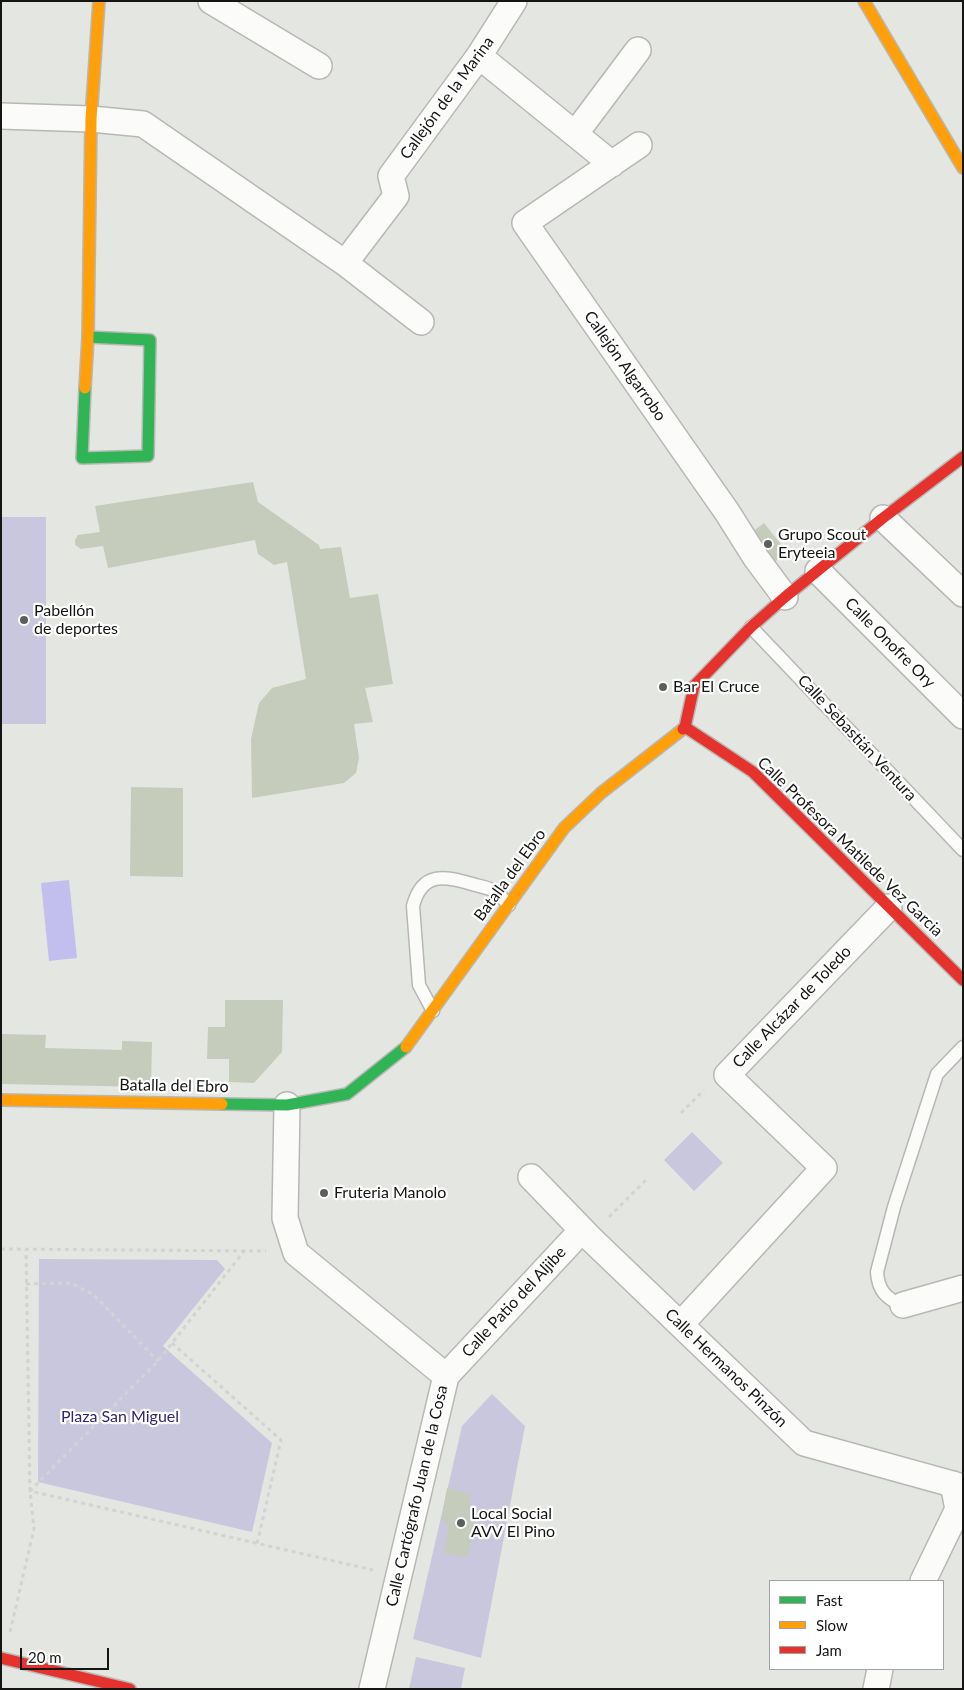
<!DOCTYPE html>
<meta charset="utf-8">
<style>
body{margin:0}
#map{position:relative;width:964px;height:1690px;overflow:hidden;background:#e4e6e1;font-family:Lato,sans-serif}
canvas{display:block}
.frame{position:absolute;inset:0;border:2px solid #151614;pointer-events:none}
.legend{position:absolute;left:769px;top:1580px;width:175px;height:90px;box-sizing:border-box;background:#fff;border:1px solid #a1a2a1;margin:0;padding:6px 9px;list-style:none;font-size:15px;color:#151614}
.legend li{display:flex;align-items:center;gap:10px;height:25px}
.legend b{width:25px;border:1px solid #a1a2a1}
.scale{position:absolute;left:20px;top:1648px;width:89px;height:22px;box-sizing:border-box;border:2px solid #151614;border-top:0;padding-left:6px;font-size:15px;line-height:18px;white-space:nowrap;color:#151614;-webkit-text-stroke:4px #fff;paint-order:stroke}
</style>
<div id="map">
<canvas width="964" height="1690"></canvas>
<div class="frame"></div>
<ul class="legend">
<li><b style="height:6px;background:#30b455"></b>Fast</li>
<li><b style="height:6px;background:#ff9f0a"></b>Slow</li>
<li><b style="height:6px;background:#e5322d"></b>Jam</li>
</ul>
<div class="scale">20 m</div>
</div>
<script>
const context = document.querySelector('canvas').getContext('2d');
context.lineJoin = 'round';
function paint(path, color) {
  context.fillStyle = color;
  context.fill(path, 'evenodd');
}
function trace(path, color, width, dash) {
  context.strokeStyle = color;
  context.lineWidth = width;
  context.lineCap = dash ? 'butt' : 'round';
  context.setLineDash(dash || []);
  context.stroke(path);
}
function label(font, color, halo, rows, align = 'center') {
  context.font = font + ' Lato,sans-serif';
  context.lineWidth = 4.5;
  context.setLineDash([]);
  context.textBaseline = 'middle';
  context.strokeStyle = halo;
  context.fillStyle = color;
  for (const [text, x, y, turn = 0] of rows) {
    context.save();
    context.translate(x, y);
    context.rotate((+turn || 0) * Math.PI / 180);
    context.textAlign = isNaN(turn) ? turn : align;
    if (halo) context.strokeText(text, 0, 0);
    context.fillText(text, 0, 0);
    context.restore();
  }
}
paint(new Path2D(`
 M1,517H46V724H1Z
 M692,1132L723,1163L694,1191L664,1160Z
 M39,1259L217,1260L225,1269L163,1346L272,1443L252,1532L38,1482Z
 M492,1394L525,1426L481,1658L413,1639L462,1426Z
 M416,1657L465,1668L461,1689H409Z`), '#c8c7de');
paint(new Path2D(`
 M69,880L77,958L49,961L41,883Z`), '#c2bfef');
paint(new Path2D(`
 M253,482L258,502L319,545L320,549L341,547L350,598L378,594L393,684L365,688L373,722L354,724L359,758L356,773L344,783L252,798L251,739L259,703L272,688L306,679L287,562L274,565L258,554L255,540L108,568L103,546L81,549L75,545V540L78,535L100,532L95,506Z
 M764,523L787,552L771,565L748,535Z
 M131,787L183,788V877L130,876Z
 M225,1000H283L282,1052L254,1083L229,1082V1059H207L208,1027H225Z
 M1,1034L46,1035L45,1048L122,1050V1041L152,1042L151,1087L1,1084Z
 M447,1488L471,1495L469,1507L479,1510L467,1558L444,1553L449,1524L441,1521Z`), '#c5ccbc');
const lane = new Path2D(`
 M751,627L963,850
 M433,1011L419,985L413,906C422,871 445,876 472,884C479,886 489,888 495,891C500,895 505,901 509,905
 M903,1305C886,1299 878,1290 877,1272L894,1207L937,1074L963,1047`);
const street = new Path2D(`
 M211,1L319,66
 M479,56L612,164
 M1,116L91,119L143,124L345,263L421,322
 M575,134L638,50
 M639,145L525,223L727,512L756,558L785,597
 M345,263L396,196L391,176L479,56L514,1
 M883,518L963,594
 M818,571L963,716
 M287,1105L285,1218L296,1253L446,1376
 M531,1177L590,1238L804,1443L963,1487
 M903,1305L963,1288
 M681,1324L824,1168L727,1075L889,907
 M923,1581L958,1509L953,1484
 M372,1689L446,1376L582,1230
 M876,1689L880,1669`);
const fast = new Path2D(`
 M85,388L82,458L148,456L150,340L88,337
 M222,1104L287,1105L347,1094L406,1047`);
const slow = new Path2D(`
 M864,1L963,168
 M85,388L88,337L91,119L99,1
 M406,1047L564,828L601,793L683,729
 M1,1100L222,1104`);
const jam = new Path2D(`
 M685,727L753,772L963,980
 M683,729L685,727L694,686L751,627L785,597L883,518L963,457
 M1,1658L130,1689`);
trace(lane, '#b7b8b5', 15);
trace(street, '#b7b8b5', 28);
trace(fast, '#b7b8b5', 14);
trace(slow, '#b7b8b5', 14);
trace(jam, '#b7b8b5', 14);
trace(new Path2D(`
 M681,1113L704,1090
 M609,1217L646,1180
 M1,1249L266,1251
 M245,1250L158,1361L30,1491L373,1570
 M26,1284L71,1283L94,1295L158,1361
 M172,1343L281,1440L257,1544
 M10,1632L34,1529L30,1491L26,1250`), '#d3d3d3', 3, [4, 4]);
trace(lane, '#fbfbfa', 12);
trace(street, '#fbfbfa', 25);
trace(fast, '#30b455', 11);
trace(slow, '#ff9f0a', 11);
trace(jam, '#e5322d', 11);
for (const [x, y, r, color] of [
 [768,544,5,"#5d5f5c"],
 [24,620,5,"#5d5f5c"],
 [663,687,5,"#5d5f5c"],
 [324,1193,5,"#5d5f5c"],
 [461,1523,5,"#5d5f5c"]
]) {
  const dot = new Path2D();
  dot.arc(x, y, r, 0, 2 * Math.PI);
  context.fillStyle = color;
  context.fill(dot);
  trace(dot, '#fff', 2);
}
label('16px', '#151614', '#fff', [
 ["Callejón de la Marina",447,98,-54],
 ["Callejón Algarrobo",625,366,55],
 ["Calle Onofre Ory",890,643,45],
 ["Calle Sebastián Ventura",857,738,47],
 ["Calle Profesora Matilede Vez Garcia",850,847,44],
 ["Batalla del Ebro",510,875,-54],
 ["Calle Alcázar de Toledo",792,1007,-46],
 ["Batalla del Ebro",174,1086,1],
 ["Calle Patio del Aljibe",514,1302,-47],
 ["Calle Hermanos Pinzón",726,1368,44],
 ["Calle Cartógrafo Juan de la Cosa",417,1496,-77]
]);
label('16px', '#151614', '#fff', [
 ["Grupo Scout",778,535],
 ["Eryteeia",778,553],
 ["Pabellón",34,611],
 ["de deportes",34,629],
 ["Bar El Cruce",673,687],
 ["Fruteria Manolo",334,1193],
 ["Local Social",471,1514],
 ["AVV El Pino",471,1532]
], 'left');
label('16px', '#362474', '#fff', [
 ["Plaza San Miguel",120,1417]
]);
</script>
